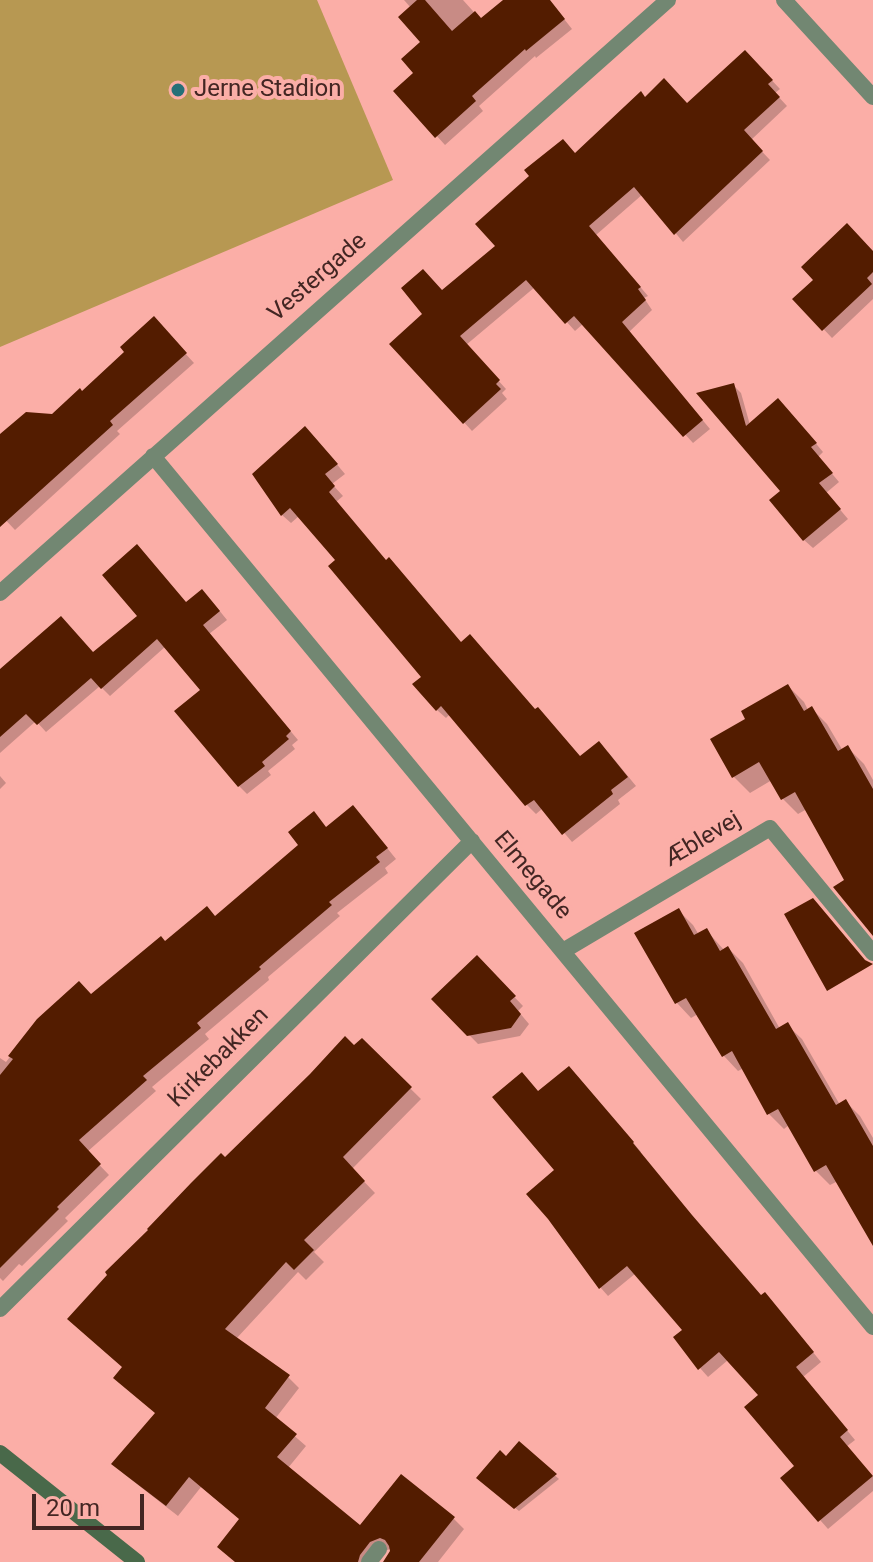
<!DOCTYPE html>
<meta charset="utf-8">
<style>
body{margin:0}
#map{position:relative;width:873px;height:1562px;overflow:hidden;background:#fbaea7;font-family:Roboto,sans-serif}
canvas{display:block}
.scale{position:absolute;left:32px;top:1494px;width:112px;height:36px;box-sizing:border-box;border:4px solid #432623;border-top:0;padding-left:10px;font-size:24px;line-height:28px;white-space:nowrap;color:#432623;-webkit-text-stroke:6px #fbaea7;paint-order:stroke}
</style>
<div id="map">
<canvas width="873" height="1562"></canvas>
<div class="scale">20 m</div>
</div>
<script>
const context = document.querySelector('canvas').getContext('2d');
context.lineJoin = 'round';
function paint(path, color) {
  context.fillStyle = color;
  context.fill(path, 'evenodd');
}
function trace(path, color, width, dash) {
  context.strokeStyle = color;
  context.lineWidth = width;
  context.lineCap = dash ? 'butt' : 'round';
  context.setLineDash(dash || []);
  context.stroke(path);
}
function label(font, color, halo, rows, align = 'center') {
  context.font = font + ' Roboto,sans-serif';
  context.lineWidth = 8;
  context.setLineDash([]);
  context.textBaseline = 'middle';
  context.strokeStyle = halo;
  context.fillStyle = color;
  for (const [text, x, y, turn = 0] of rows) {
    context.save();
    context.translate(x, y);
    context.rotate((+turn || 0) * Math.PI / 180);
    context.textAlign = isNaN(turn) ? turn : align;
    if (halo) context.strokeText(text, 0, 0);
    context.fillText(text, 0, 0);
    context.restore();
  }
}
paint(new Path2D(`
 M0,0H317L393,180L0,347Z`), '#b79852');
paint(new Path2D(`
 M404,0H463L481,20L507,0H549L572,29L536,58L535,56L479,106L483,111L445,145L396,91L416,73L423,42L411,8Z
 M745,52L780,89L775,93L787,106L751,140L770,160L683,242L643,194L596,235L648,296L644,298L652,310L629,332L710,429L693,443L584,323L575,331L535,287L466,345L506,389L502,393L507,399L472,431L392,344L425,314L443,293L497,247L576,156L646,99L688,106Z
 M873,253V299L832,338L795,299Z
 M162,328L194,363L117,431L120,434L15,530L0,514V436L53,416Z
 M733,385L741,393L750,425L787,409L823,452L818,457L839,482L826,493L848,519L813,548L804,540L783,492L699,394Z
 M314,437L345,474L332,484L343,496L336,502L386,562L462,644L535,711L580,758L608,752L636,786L618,800L620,804L572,842L543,808L536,814L527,805L450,714L446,718L437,710L424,677L338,560L299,516L291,523L282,515L255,474Z
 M210,599L227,620L209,634L298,740L292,745L295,749L268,771L271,775L247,794L239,786L203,690L166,646L110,696L100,686L46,732L36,721L0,753V673L93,654L186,604Z
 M788,686L804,702L808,710L811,708L827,724L843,751L848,748L864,764L873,780V930L807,809L798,814L782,798L772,780L750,793L734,777L748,719Z
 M0,776L6,783L0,789Z
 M363,818L396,859L385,868L388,873L337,913L340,916L268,977L269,980L205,1034L209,1039L152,1087L156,1091L87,1152L109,1175L65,1218L68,1221L22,1266L19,1264L3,1281L0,1278V1058L6,1062L38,1020L91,996L165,943L216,918L323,824L327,829Z
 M678,910L693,925L699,935L706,930L724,950L728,948L743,963L780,1029L787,1025L802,1039L840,1105L846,1102L860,1116L873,1138V1234L838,1181L830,1185L815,1170L789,1125L784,1129L769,1114L744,1068L738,1071L724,1056L698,1014L691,1018L677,1003L637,934Z
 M477,958L523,1006L518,1011L529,1024L520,1036L478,1044L434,999Z
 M362,1041L421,1099L352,1169L375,1193L314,1252L324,1262L306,1280L298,1272L236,1339L288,1377L299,1388L275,1419L306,1446L288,1468L360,1528L453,1518L464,1529L438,1562H385L392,1548L381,1553L375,1562H236L241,1520L201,1487L178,1516L124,1474L114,1464L157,1414L124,1368L225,1160Z
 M578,1077L641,1152L640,1153L700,1226L761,1297L773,1303L821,1362L803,1377L855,1440L846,1447L873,1477V1491L828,1529L783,1478L797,1466L761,1395L728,1360L708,1377L700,1368L685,1330L636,1273L608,1296L600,1287L557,1170L538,1093Z
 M519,1444L559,1479L519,1511L482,1482Z`), '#0003');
paint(new Path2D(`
 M417,0H425L452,31L475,11L481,18L503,0H550L565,19L526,51L525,49L472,96L476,101L435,138L393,91L413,73L401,59L420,42L398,17Z
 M745,50L773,80L768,84L780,97L744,130L763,151L674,235L634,187L589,226L641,287L638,289L646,300L622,322L703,420L683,437L574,316L565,324L526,280L460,336L500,380L496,384L501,389L463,424L389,344L422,314L401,288L423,269L442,290L495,246L475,224L529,176L524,170L563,139L575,153L641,91L645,97L664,78L687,103Z
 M847,223L873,251V272L867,278L872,284L822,331L792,299L813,280L801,267Z
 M154,316L187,353L110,421L113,425L0,527V434L26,412L52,414L80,388L82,391L124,352L120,347Z
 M734,383L746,426L778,398L817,443L811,447L833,473L819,483L841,509L803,541L769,500L780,491L696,393Z
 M305,426L338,464L325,474L335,486L329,492L386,560L389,557L461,642L470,634L535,709L538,707L580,756L599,741L628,777L611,790L613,794L562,835L534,800L525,806L441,706L436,711L412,684L421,677L328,566L335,560L290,508L281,516L252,474Z
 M137,544L186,602L202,589L220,611L203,625L291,731L286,736L289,739L262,762L265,766L238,787L174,711L200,690L157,639L101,689L91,678L37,725L26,714L0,737V669L61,616L93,652L137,616L102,575Z
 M788,684L804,711L812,706L838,751L848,745L873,789V936L833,887L844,880L795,792L781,800L759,762L732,778L710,739L745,719L741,711Z
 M353,805L388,848L376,857L380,862L329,902L332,905L259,967L261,969L197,1023L201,1028L143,1076L147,1080L79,1140L101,1164L57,1207L59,1209L0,1268V1075L13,1059L8,1056L37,1019L79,981L91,994L161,936L165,941L207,906L215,916L298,845L288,832L314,811L326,827Z
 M813,898L865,960L873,964L827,991L784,914Z
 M679,908L694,935L707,928L720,951L728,946L776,1029L788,1022L836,1105L846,1099L873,1146V1246L826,1165L814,1172L778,1109L767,1115L732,1051L722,1057L686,998L675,1004L634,933Z
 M477,955L516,996L510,1001L521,1014L511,1028L467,1036L431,999Z
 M345,1036L354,1045L362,1038L412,1087L343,1157L365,1181L304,1240L314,1250L294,1270L286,1262L225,1329L290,1375L265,1408L297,1434L277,1457L360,1525L401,1474L455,1517L419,1562H383L390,1551L389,1546L385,1540L380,1538L370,1542L360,1555L358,1562H235L217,1547L239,1519L189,1477L166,1506L111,1464L155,1413L113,1378L122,1367L67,1319L107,1275L105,1272L148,1230L147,1229L191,1183L221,1153L225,1157L310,1074Z
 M569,1066L634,1142L633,1143L692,1215L761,1295L765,1292L814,1352L796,1367L848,1430L840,1437L873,1476L818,1522L780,1478L794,1466L744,1407L758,1395L719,1352L698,1370L673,1337L682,1330L627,1266L599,1289L548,1219L526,1194L554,1170L492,1097L522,1072L538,1091Z
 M519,1441L557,1474L514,1509L476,1478L500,1450L506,1456Z`), '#531c00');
trace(new Path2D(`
 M369,1562L379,1549`), '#728772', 16);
trace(new Path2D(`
 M784,0L873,97
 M153,456L873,1327
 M0,593L668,0
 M563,951L770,828L873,953
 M0,1309L472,841`), '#728772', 16);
trace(new Path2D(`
 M0,1453L137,1562`), '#49694a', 16);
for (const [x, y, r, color] of [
 [178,90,8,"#267078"]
]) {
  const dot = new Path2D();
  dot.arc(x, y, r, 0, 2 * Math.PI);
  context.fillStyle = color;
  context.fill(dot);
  trace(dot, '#fbaea7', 3);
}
label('24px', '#432623', '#fbaea7', [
 ["Jerne Stadion",194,90]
], 'left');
label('24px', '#432623', '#fbaea7', [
 ["Vestergade",318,278,-41],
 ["Æblevej",703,840,-31],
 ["Elmegade",532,876,50],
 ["Kirkebakken",219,1058,-45]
]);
</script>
